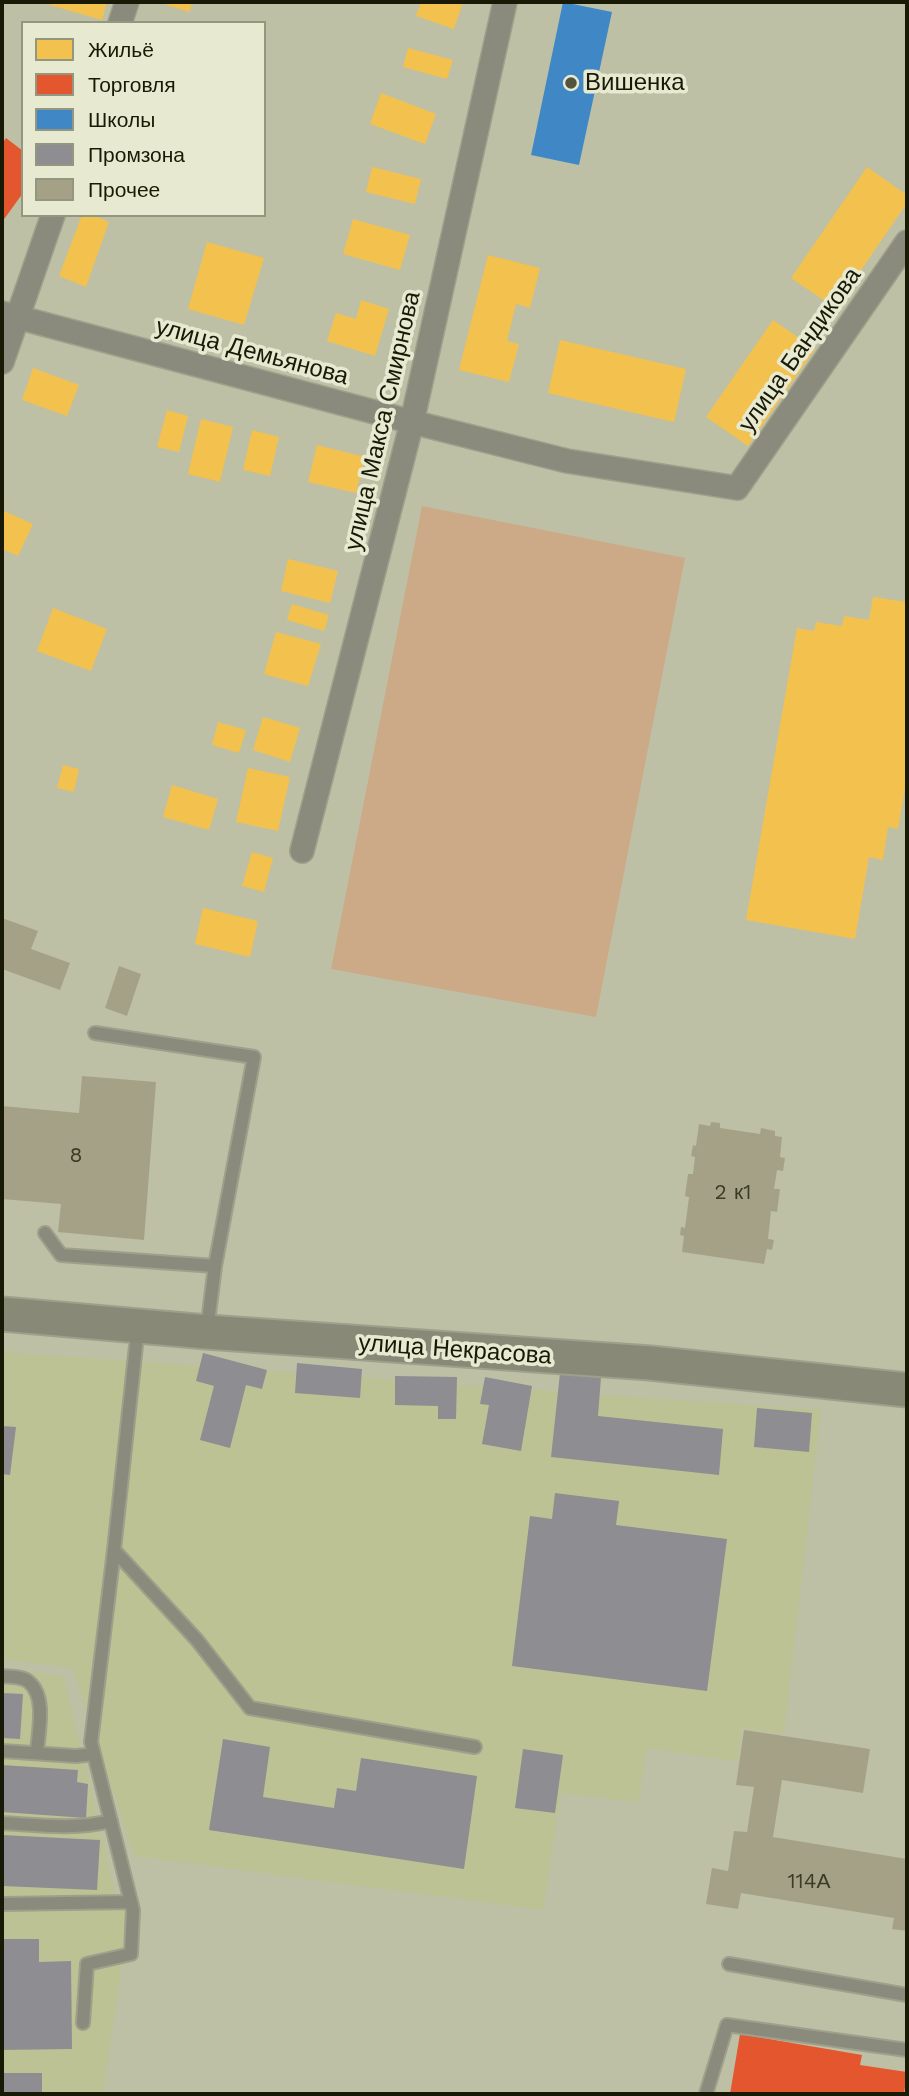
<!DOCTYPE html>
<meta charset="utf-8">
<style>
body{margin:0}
#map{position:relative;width:909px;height:2096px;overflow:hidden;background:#bec0a5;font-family:"Work Sans",sans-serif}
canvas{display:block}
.frame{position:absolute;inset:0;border:4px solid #181a06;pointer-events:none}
.legend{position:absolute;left:21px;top:21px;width:245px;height:196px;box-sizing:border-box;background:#e7ead1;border:2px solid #949780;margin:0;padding:9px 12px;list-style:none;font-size:21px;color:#181a06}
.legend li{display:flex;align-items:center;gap:14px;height:35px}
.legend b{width:35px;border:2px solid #949780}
</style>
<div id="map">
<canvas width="909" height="2096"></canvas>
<div class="frame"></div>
<ul class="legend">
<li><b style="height:19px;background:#f2c14e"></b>Жильё</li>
<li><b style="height:19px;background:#e4572e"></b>Торговля</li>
<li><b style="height:19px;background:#3f88c5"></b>Школы</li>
<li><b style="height:19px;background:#8d8d92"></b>Промзона</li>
<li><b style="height:19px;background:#a5a187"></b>Прочее</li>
</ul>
</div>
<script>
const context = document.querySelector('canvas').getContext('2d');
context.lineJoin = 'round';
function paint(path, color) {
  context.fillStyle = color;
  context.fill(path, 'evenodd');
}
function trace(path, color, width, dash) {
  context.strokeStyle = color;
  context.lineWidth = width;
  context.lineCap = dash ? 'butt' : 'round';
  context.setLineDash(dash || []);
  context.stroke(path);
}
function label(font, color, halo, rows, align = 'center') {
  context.font = font + ' "Work Sans",sans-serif';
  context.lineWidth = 7;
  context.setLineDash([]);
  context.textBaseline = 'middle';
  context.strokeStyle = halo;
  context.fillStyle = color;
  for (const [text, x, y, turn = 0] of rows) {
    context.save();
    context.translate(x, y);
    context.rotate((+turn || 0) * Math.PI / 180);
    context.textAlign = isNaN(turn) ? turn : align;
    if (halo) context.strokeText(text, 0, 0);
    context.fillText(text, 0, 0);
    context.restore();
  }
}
paint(new Path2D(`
 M2,1352L821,1410L784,1734L742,1728L737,1761L646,1748L639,1802L561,1793L543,1910L134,1856L73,1668L2,1659Z
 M2,1668L64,1677L116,1896L131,1902L103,2094H2Z`), '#bdc295');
paint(new Path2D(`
 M422,506L685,558L596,1017L331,969Z`), '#ca8');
paint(new Path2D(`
 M51,2H107L102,20L50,5Z
 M158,2H193L189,12Z
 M421,2H463L454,29L416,16Z
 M408,48L453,60L447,79L403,67Z
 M381,93L436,114L425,144L370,124Z
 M372,167L421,179L415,204L366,192Z
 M867,167L907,195V203L835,308L791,278Z
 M82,215H93L109,222L86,287L59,276Z
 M353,219L410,235L400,270L343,254Z
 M207,242L264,258L244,325L188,309Z
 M488,255L540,268L530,308L516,304L507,341L519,344L509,382L459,370Z
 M361,300L389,309L375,356L327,341L336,313L356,319Z
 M773,320L815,349L748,446L706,417Z
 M560,340L686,369L674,422L548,393Z
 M33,368L79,385L67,416L22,400Z
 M167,410L188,416L179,452L157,447Z
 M201,419L233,427L220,482L188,474Z
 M252,430L279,437L270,476L243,470Z
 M317,445L365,457L356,493L308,482Z
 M2,510L33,524L18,556L2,549Z
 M288,559L338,571L330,603L281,591Z
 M873,597L907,602V776L898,829L888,827L883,860L869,857L855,939L746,920L797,628L814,631L816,622L842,626L844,616L869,620Z
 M292,604L329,615L324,631L287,620Z
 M53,608L107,629L91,671L37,651Z
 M276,632L321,644L308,686L264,674Z
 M263,717L300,728L290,762L253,750Z
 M218,722L246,730L239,753L212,745Z
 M63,765L79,769L74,792L57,788Z
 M248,768L290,777L278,831L236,822Z
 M172,785L218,799L209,830L163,817Z
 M252,852L273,858L264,892L242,886Z
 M203,908L258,921L250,957L195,944Z`), '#f2c14e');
paint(new Path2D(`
 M6,138L23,151V193L2,222V144Z
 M740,2034L862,2055L860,2065L907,2072L904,2094H730Z`), '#e4572e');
paint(new Path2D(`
 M563,2L612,12L579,165L531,155Z`), '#3f88c5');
paint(new Path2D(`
 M203,1353L267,1370L262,1389L246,1385L230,1448L200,1440L214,1386L196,1381Z
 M297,1363L362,1369L360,1398L295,1393Z
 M560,1373L601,1377L598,1416L723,1429L719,1475L551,1457Z
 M395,1376L457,1377L456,1419H438V1406L395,1405Z
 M485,1377L532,1386L521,1451L482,1444L489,1405L480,1404Z
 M757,1408L812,1413L809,1452L754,1447Z
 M2,1426L16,1427L10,1475L2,1474Z
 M555,1493L619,1501L616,1525L727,1539L707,1691L512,1666L530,1516L552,1519Z
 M2,1693L23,1694L20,1739L2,1738Z
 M223,1739L270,1747L263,1797L334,1808L337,1788L356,1791L361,1758L477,1776L464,1869L209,1830Z
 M523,1749L563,1755L555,1813L515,1808Z
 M2,1765L78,1770L77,1782L88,1784L86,1818L2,1812Z
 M2,1835L100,1840L97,1890L2,1886Z
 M2,1939H39V1962L71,1961L72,2049L2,2050Z
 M2,2073H42V2094H2Z`), '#8d8d92');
paint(new Path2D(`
 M2,918L38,931L31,949L70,963L60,990L2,969Z
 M119,966L141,974L127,1016L105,1008Z
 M82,1076L156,1082L144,1240L58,1232L61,1204L2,1199V1106L79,1113Z
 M711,1122L720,1123V1128L760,1134L761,1128L775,1131V1136L782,1137L780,1157L785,1158L783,1171L777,1170L774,1189H780L777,1212L771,1211L768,1239L774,1240L772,1250L767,1249L764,1264L682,1252L684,1236L680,1235L681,1227L685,1228L689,1197L685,1196L688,1174H693L695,1157L691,1156L693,1145L696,1146L699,1124L710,1126Z
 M744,1730L870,1749L863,1793L782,1780L773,1837L907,1859V1931L892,1929L894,1918L741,1893L738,1909L706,1904L712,1868L728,1871L734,1831L747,1832L754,1787L736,1785Z`), '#a5a187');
const lane = new Path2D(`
 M95,1033L254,1057L215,1266L207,1330
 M45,1233L61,1255L215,1266
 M138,1327L114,1550L197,1640L250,1708L475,1747
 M2,1676C11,1677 22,1676 29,1682C47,1697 38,1733 37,1753
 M2,1751L76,1756L94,1754
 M2,1823C38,1825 75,1830 111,1821
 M2,1904L131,1902
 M729,1964L907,1995
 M83,2023L87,1964L131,1954L133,1910L91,1742L114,1550
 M706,2094L727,2025L907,2050`);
const street = new Path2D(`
 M120,23L127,2
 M2,313L412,422L567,461L737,488L907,242
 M2,362L53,215
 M302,851L412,422L505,2`);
const secondary = new Path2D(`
 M2,1314L207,1332L650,1363L907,1390`);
trace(lane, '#9ea08b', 16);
trace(street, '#9ea08b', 26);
trace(secondary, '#9ea08b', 37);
trace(lane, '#8a8b7c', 12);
trace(street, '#8a8b7c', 23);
trace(secondary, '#888a77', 33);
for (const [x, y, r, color] of [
 [571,83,7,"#52543e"]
]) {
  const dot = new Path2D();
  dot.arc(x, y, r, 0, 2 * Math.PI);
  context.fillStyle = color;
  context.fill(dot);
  trace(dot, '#e7ead1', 2.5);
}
label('21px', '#3b3c26', null, [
 ["8",76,1156],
 ["2 к1",733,1193],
 ["114А",809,1882]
]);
label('24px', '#181a06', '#e7ead1', [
 ["Вишенка",585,83]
], 'left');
label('24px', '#181a06', '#e7ead1', [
 ["улица Бандикова",800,350,-55],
 ["улица Демьянова",252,352,15],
 ["улица Макса Смирнова",383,421,-77],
 ["улица Некрасова",455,1350,4]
]);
</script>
